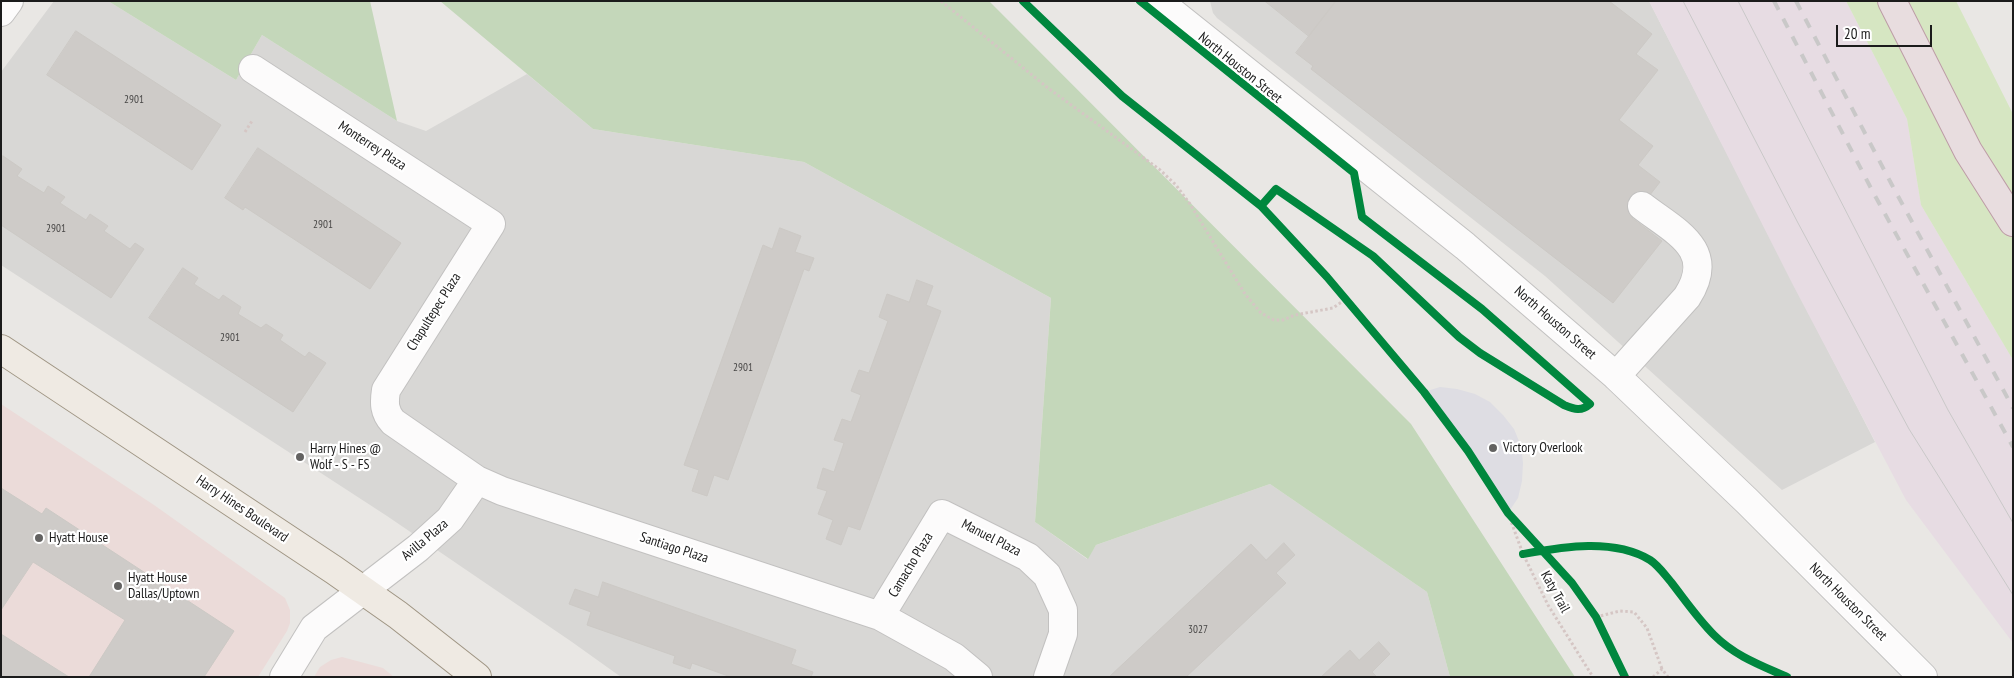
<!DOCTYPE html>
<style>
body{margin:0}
#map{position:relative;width:2014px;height:678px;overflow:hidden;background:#e9e7e4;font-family:"PT Sans Narrow",sans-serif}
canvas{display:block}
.frame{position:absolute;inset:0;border:2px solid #1b1b1b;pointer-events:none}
.scale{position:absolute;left:1836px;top:25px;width:96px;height:22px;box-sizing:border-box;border:2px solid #1b1b1b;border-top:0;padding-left:6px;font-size:15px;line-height:18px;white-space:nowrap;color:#1b1b1b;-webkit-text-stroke:4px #fff;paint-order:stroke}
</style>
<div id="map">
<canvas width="2014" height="678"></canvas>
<div class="frame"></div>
<div class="scale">20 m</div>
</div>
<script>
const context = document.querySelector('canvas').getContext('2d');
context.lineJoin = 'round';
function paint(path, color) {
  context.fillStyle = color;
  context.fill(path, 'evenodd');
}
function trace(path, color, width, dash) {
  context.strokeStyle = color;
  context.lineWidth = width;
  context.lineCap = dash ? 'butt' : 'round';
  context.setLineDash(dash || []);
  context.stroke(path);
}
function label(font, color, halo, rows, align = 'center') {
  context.font = font + ' "PT Sans Narrow",sans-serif';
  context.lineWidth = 4.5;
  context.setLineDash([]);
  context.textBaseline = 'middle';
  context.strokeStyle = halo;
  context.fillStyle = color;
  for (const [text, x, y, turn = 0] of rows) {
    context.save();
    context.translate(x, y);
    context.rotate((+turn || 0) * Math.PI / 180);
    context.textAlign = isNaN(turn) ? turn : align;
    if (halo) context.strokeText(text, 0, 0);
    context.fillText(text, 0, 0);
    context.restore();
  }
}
paint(new Path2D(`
 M54,1H108L236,80L262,35L397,121L426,131L527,74L593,129L804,162L1051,298L1035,522L1087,559L1096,545L1270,484L1427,592L1450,677H621L572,642L387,516L1,265V72Z
 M1210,1H1649L1875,442L1782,490L1545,276L1217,18L1213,13Z`), '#d8d7d5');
paint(new Path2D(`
 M1,404L154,505L285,598L290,610V623L287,631L258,677H1Z
 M342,657L383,668L394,677H314L320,667L331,660Z`), '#ebdbd9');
paint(new Path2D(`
 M1649,1H1846L1907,119L1921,205L2013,360V643L1906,500L1793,285Z`), '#e7dce3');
paint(new Path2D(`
 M1846,1H1956L2013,114V360L1921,205L1907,119Z`), '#d6e6c2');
paint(new Path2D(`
 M108,1H370L397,121L262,35L236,80Z
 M440,1H989L1411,424L1575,677H1450L1427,592L1270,484L1096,545L1088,559L1035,522L1051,298L804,162L593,129Z`), '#c4d7ba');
paint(new Path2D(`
 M1440,387L1457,389L1475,394L1490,402L1503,415L1514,429L1521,446L1523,463L1522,481L1518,498L1508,513L1468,451L1424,392Z`), '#dedde3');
const building = new Path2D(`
 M1265,1H1336L1309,36Z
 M1336,1H1609L1652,34L1636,54L1658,70L1619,120L1653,146L1638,165L1660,182L1632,218L1662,241L1613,303L1311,69L1313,66L1296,53Z
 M76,31L221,125L192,170L47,75Z
 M258,148L401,243L370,289L245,207L243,210L225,198Z
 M3,156L22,169L17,176L44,193L48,186L65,197L60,203L86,220L90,214L108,226L104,231L130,249L135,243L144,249L111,298L1,225V158Z
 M780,228L801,236L795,252L814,258L809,271L804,269L728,480L714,475L707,496L692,491L699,470L684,465L763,245L772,249Z
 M183,268L198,278L194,284L219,300L223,295L241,307L238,314L261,328L266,324L283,335L280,340L305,357L309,352L326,363L293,412L149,318Z
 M917,280L933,286L926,305L941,311L860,530L848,526L841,545L826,539L833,520L818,514L827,491L817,488L823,468L834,472L844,443L834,440L842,419L851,422L861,395L851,391L859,370L869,373L888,321L879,317L887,294L909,302Z
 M1,488L42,514L46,508L234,631L204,677H89L125,620L33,562L1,610Z
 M1284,543L1295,555L1276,573L1286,583L1186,677H1109L1251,544L1266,560Z
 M603,582L796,650L791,664L813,672L811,677H731L692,663L690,669L673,663L675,656L587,625L591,612L569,604L575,589L598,597Z
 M1,634L69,677H1Z
 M1379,642L1390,654L1372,672L1377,677H1321L1350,650L1359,660Z`);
paint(building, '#cecbc8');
trace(building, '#ccc9c5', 1);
const minor = new Path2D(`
 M1158,1L1465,246L1616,376L1747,501L1923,677
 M1,12L9,1
 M253,69L491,224L386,390C384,403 384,412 393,422L477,480L502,491L880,616L954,657L978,677
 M1616,376L1687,297C1718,249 1674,231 1642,206
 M880,616L942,514L1028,557L1047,575L1063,610V634L1048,677
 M284,677L314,628L418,548L450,519L477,480`);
const major = new Path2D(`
 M1,349L334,570L398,615L477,677`);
const highway = new Path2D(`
 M1892,1L1968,151L2013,222`);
trace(minor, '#c2c1c0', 30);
trace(major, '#9e9482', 30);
trace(highway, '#bd9ca6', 30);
trace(new Path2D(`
 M941,1L1048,88L1159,169L1176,185L1190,204L1245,294L1261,313L1274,320H1283L1295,315L1333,308L1346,299
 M245,132L252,121
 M1508,513L1523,554L1548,605L1593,677
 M1596,617L1620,611L1634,612L1647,628L1662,669
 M1653,677L1662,669L1668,677`), '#d5c6c4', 3, [2.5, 2.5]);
trace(minor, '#fcfbfb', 28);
trace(major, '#efeae3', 28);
trace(highway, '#e8dddf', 28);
trace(new Path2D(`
 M1683,1L1798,223L1909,429L2013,595
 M1738,1L1948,410L2013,523`), '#c9c8c8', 1);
trace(new Path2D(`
 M1774,1L1874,194L2013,447
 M1796,1L1892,185L2013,408`), '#c9c8c8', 4, [10, 10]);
trace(new Path2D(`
 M1023,1L1122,96L1261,206L1327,277L1424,392L1468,451L1508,513L1572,583L1596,617L1625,677
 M1140,1L1354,173L1362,217L1482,309L1590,404C1581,412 1574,409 1564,405L1480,353L1459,337L1373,256L1276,189L1261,206
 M1523,554C1563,547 1613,538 1650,560C1658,565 1665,575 1671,582C1685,600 1698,619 1714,635C1735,656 1760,665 1787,677`), '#00873e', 8);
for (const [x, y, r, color] of [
 [1493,448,5,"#636261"],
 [300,457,5,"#636261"],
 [39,538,5,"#636261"],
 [118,586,5,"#636261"]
]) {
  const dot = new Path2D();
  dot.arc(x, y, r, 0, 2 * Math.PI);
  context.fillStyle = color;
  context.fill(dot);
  trace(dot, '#fff', 2);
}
label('11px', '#484746', null, [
 ["2901",134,100],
 ["2901",323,225],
 ["2901",56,229],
 ["2901",230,338],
 ["2901",743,368],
 ["3027",1198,630]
]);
label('14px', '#1b1b1b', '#fff', [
 ["North Houston Street",1240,68,39],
 ["Monterrey Plaza",372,146,33],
 ["Chapultepec Plaza",434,312,-58],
 ["North Houston Street",1555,323,41],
 ["Harry Hines Boulevard",242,509,34],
 ["Manuel Plaza",991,538,27],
 ["Avilla Plaza",425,540,-40],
 ["Santiago Plaza",674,548,18],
 ["Camacho Plaza",911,565,-59],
 ["Katy Trail",1555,592,61],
 ["North Houston Street",1848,602,45]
]);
label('14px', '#1b1b1b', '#fff', [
 ["Victory Overlook",1503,448],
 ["Harry Hines @",310,449],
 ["Wolf - S - FS",310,465],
 ["Hyatt House",49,538],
 ["Hyatt House",128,578],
 ["Dallas/Uptown",128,594]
], 'left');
</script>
